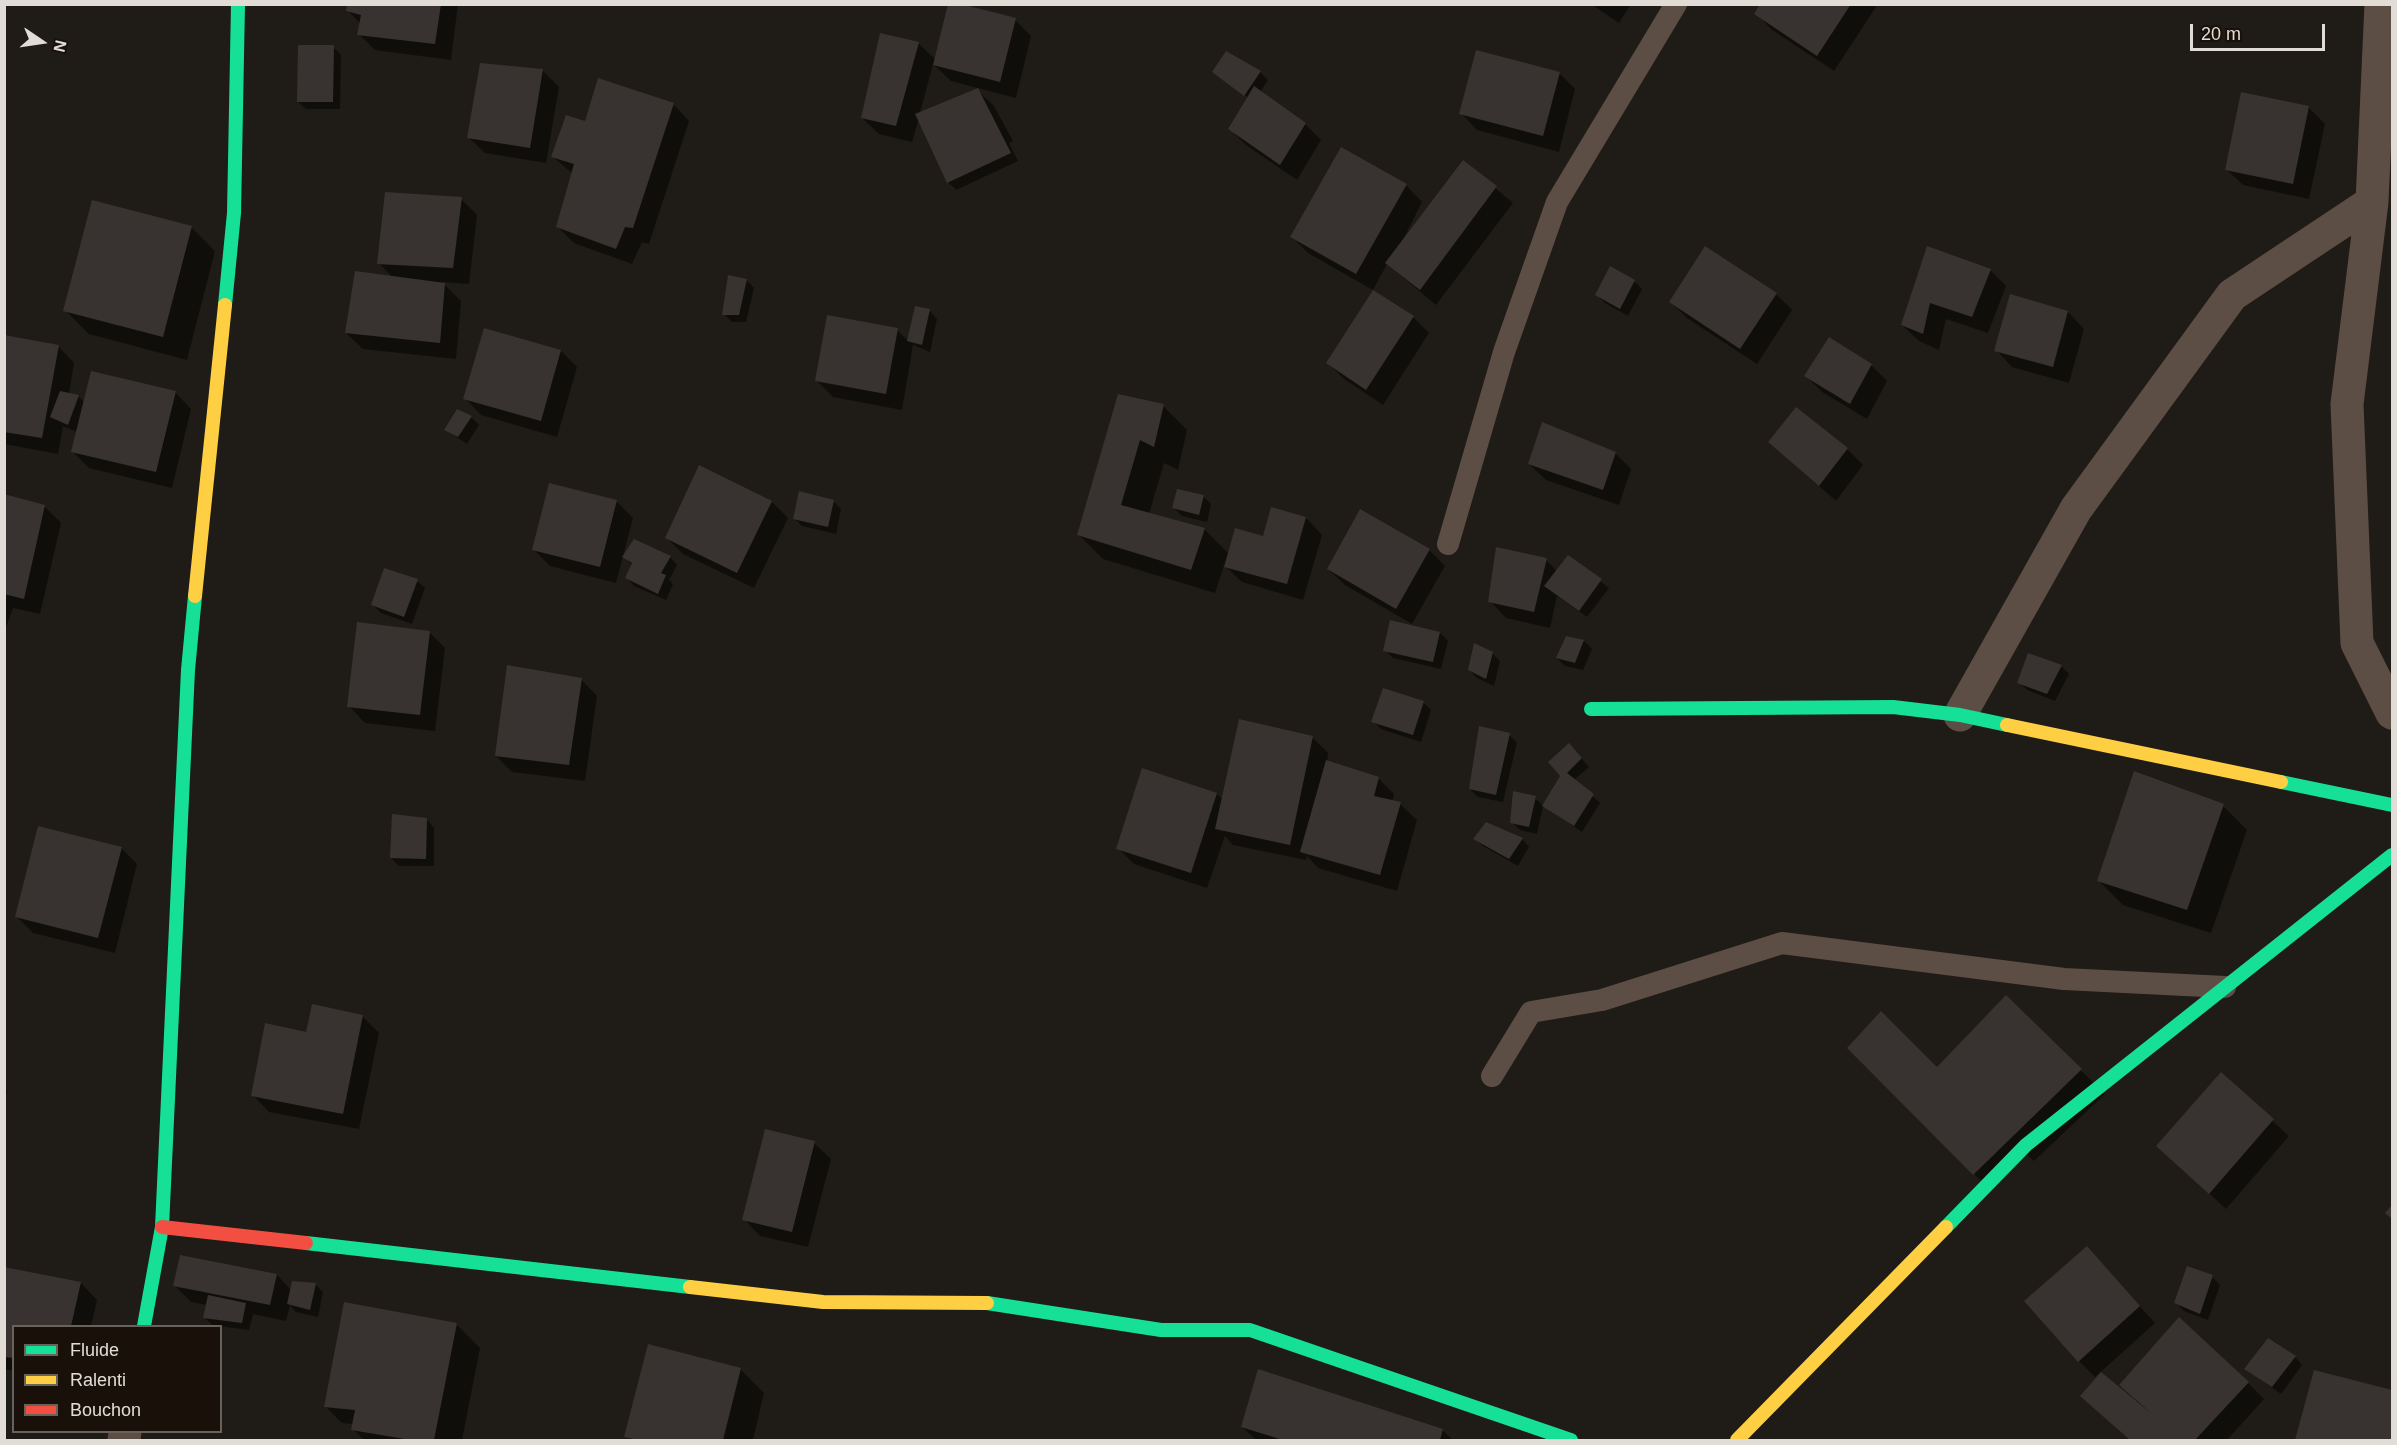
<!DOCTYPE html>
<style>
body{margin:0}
#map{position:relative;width:2397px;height:1445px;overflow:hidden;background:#1f1b16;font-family:Helvetica,sans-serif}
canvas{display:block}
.frame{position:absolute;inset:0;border:6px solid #e1dcd6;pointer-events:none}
.legend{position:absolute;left:12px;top:1325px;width:210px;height:108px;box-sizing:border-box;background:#191109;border:2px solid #69625b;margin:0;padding:8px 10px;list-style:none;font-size:18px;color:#e1dcd6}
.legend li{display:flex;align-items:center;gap:12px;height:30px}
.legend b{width:30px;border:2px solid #69625b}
.north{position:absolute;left:12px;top:12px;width:60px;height:60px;-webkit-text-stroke:4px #191109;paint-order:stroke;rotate:103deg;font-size:16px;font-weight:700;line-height:24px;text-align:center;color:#e1dcd6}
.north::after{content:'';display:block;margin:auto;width:21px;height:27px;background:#e1dcd6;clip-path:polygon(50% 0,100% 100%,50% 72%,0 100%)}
.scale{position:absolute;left:2190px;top:24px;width:135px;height:27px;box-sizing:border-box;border:3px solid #e1dcd6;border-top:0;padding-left:8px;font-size:18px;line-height:21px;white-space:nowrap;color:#e1dcd6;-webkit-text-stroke:4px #191109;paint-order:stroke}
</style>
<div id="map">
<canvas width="2397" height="1445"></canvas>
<div class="frame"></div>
<ul class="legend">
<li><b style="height:8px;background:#16e098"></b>Fluide</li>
<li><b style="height:8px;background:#ffcf43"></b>Ralenti</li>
<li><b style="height:8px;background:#f24e42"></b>Bouchon</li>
</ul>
<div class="north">N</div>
<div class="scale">20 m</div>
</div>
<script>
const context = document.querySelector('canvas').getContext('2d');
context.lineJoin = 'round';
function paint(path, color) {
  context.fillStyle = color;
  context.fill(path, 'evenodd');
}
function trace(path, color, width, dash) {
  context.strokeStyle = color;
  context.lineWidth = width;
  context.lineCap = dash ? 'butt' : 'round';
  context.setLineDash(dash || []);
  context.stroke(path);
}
paint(new Path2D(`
 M348,4H458L451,60L375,50L359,34L361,24L348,11Z
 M1591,4H1631L1619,23Z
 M1761,4H1873L1876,7L1834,71L1772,30L1756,13Z
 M1015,20L1031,36L1016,98L951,81L933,64L920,113L977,90L994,106L1013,141L1009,143L1018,161L956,190L948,182L919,118L912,142L879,134L862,118L918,43L936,60Z
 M333,47L341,55L340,109H306L298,102Z
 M1226,53L1260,72L1268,80L1260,92L1305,124L1321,140L1297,180L1246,145L1230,129L1251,100L1221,76Z
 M543,71L559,87L546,163L485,153L468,137Z
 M1559,73L1575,89L1559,152L1477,130L1461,113Z
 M673,104L689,121L649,244L642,242L632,264L574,243L558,227L573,174L553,157L586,123Z
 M2308,107L2325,124L2309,199L2243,185L2226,169Z
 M1464,162L1513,203L1436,305L1387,264L1373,290L1308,253L1292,237L1406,185L1422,202L1399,248Z
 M461,199L477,215L469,284L442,282L461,301L456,359L363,349L346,333L393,278L379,263Z
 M191,227L215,251L187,360L89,334L65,310Z
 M1928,248L1990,270L2006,286L1988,333L1946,319L1939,350L1919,341L1902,325Z
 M1611,268L1634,281L1642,289L1628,316L1605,303L1597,295Z
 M746,280L754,288L746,322H732L724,314Z
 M1776,294L1792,310L1757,364L1687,318L1671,302Z
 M930,311L937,319L930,352L913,345L902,410L833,397L816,380L897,330L908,341Z
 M2068,312L2084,329L2069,383L2012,367L1996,350Z
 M1413,317L1429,333L1383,405L1344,379L1328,363Z
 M485,330L561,351L577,367L557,437L481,415L465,398Z
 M4,337L58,346L74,363L69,394L78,396L85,403L175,392L191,409L172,488L89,468L73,452L77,432L63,426L58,454L4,444Z
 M1871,365L1887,381L1867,419L1822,392L1806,376Z
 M1119,396L1163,406L1187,430L1178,470L1164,463L1149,514L1204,529L1229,554L1306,518L1322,535L1303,600L1242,582L1224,565L1215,593L1103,559L1079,535Z
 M471,417L479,425L467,444L446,430Z
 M1847,449L1863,465L1836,501L1787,458Z
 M1615,453L1631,469L1619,505L1546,480L1529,464Z
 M550,485L617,502L633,518L616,583L550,566L534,550Z
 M4,495L45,507L61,523L40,614L13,608L4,633Z
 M1203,496L1211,504L1207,522L1182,516L1174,508Z
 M833,501L841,509L836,534L802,526L794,518Z
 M772,502L788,518L754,588L683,554L667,538Z
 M1429,550L1445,566L1412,624L1345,585L1328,569Z
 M624,557H670L677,565L669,580L673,584L666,600L634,586L627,578L632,565Z
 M1568,557L1609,588L1587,617L1557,596L1550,628L1506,618L1490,601L1546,560L1557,571Z
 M417,581L425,588L412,624L381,613L373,605Z
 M429,632L445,648L435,731L365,723L349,706Z
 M1440,633L1448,641L1441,669L1393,658L1385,650Z
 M1566,637L1584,641L1592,649L1583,670L1565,666L1557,658Z
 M1492,653L1500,661L1494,686L1477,678L1469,670Z
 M2061,666L2069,674L2055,701L2027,690L2019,682Z
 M581,679L597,696L585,781L512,772L496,756Z
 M1384,690L1424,703L1431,710L1421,742L1381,729L1373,721Z
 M1509,735L1517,742L1503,802L1478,797L1470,789Z
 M1312,737L1328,753L1327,762L1378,778L1394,794L1392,802L1400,804L1417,820L1397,891L1318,868L1307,856L1306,860L1233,845L1225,836L1207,888L1134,864L1118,848L1217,794L1223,800Z
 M1577,753L1589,767L1574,780L1600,803L1582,832L1544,806Z
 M1535,798L1543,806L1537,834L1520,830L1512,822Z
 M2223,806L2247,830L2211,933L2123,905L2099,881Z
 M427,820L434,828V866H399L391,858Z
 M1475,839H1522L1529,847L1518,866L1483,846Z
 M121,848L137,864L115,953L33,933L17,917Z
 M2006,997L2105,1094L2034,1161L2026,1154L1990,1190L1850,1048L1937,1069Z
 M363,1017L379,1033L359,1129L269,1112L253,1095L308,1034Z
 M2221,1074L2289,1136L2226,1209L2158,1146Z
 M4,1089L7,1091L4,1106Z
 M814,1143L831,1159L808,1247L760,1236L744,1219Z
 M2087,1248L2155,1323L2095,1377L2079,1361Z
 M181,1257L277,1275L291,1290L315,1284L323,1292L318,1317L296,1312L290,1305L286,1321L253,1314L249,1330L212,1325L204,1317L207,1305L191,1302L175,1286Z
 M4,1269L81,1283L97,1300L91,1326H14V1371L4,1369Z
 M2212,1277L2220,1285L2208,1320L2184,1311L2176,1303Z
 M456,1324L480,1348L462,1440H364L353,1429L354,1424L342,1423L326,1407Z
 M2295,1357L2302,1365L2281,1394L2246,1369Z
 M740,1369L764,1393L753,1440H630L626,1436Z
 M2315,1371L2392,1392V1440H2296Z
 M2248,1383L2264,1399L2227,1440H2130L2082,1396L2135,1402L2137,1401L2121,1384Z
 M1242,1427L1442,1430L1453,1440H1256Z`), '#0007');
paint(new Path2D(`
 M347,4H441L435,44L357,35L361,15L346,11Z
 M948,4H961L1016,18L1000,82L933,65Z
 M1760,4H1851L1817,56L1754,14Z
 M880,33L919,42L896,126L861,118Z
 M298,45H334L333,102H297Z
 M1476,50L1560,72L1543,136L1459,114Z
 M1226,51L1261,71L1244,96L1212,72Z
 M480,63L543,69L530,148L467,138Z
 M598,78L674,103L633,228L625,227L616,249L556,227L574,164L551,157L566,115L585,121Z
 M1254,86L1306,123L1280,165L1228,129Z
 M978,88L1011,153L947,183L915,114Z
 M2241,92L2309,106L2293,184L2225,170Z
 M1341,147L1407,184L1356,274L1290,237Z
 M1463,160L1497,186L1420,290L1385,263Z
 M385,192L462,197L453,268L377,264Z
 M92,200L192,226L163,337L63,311Z
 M1705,246L1777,293L1740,349L1669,302Z
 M1927,246L1991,269L1972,317L1930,303L1923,334L1901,325Z
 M1610,266L1635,280L1620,309L1595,295Z
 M355,271L445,283L440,343L345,333Z
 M728,275L747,279L739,315H722Z
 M1373,290L1414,316L1366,390L1326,363Z
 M2010,294L2068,311L2053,367L1994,351Z
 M915,306L930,309L922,345L907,341Z
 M827,315L898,328L886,394L815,381Z
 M484,328L561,350L541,421L463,399Z
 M4,335L59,345L42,438L4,432Z
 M1829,337L1872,364L1850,404L1804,376Z
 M91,371L176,391L156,472L71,452Z
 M60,391L79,395L68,425L50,417Z
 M1118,394L1164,404L1154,447L1140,440L1121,505L1205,528L1191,570L1077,535Z
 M1796,407L1848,448L1819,486L1768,442Z
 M457,409L472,416L458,437L444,430Z
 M1542,422L1616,452L1603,490L1528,464Z
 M699,465L772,501L737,573L665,538Z
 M549,483L617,500L600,567L532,550Z
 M1177,489L1204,495L1199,515L1172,508Z
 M799,491L834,500L828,527L793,519Z
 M4,494L45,505L24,599L4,594Z
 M1271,507L1306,517L1287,584L1224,567L1235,528L1263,536Z
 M1360,509L1430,549L1396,609L1327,569Z
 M634,539L671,556L661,573L666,575L658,594L625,578L632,563L622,557Z
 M1496,547L1547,558L1534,612L1488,602Z
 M1568,555L1602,579L1579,611L1544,586Z
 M384,568L418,579L404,617L371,605Z
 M1390,620L1440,632L1433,662L1383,651Z
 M357,622L430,631L420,715L347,707Z
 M1566,636L1584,640L1575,663L1556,658Z
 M1474,643L1493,652L1486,679L1468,670Z
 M2028,653L2062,665L2047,694L2017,683Z
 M507,665L582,678L569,765L495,756Z
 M1383,688L1424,701L1413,735L1371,722Z
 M1239,719L1313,736L1290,845L1215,829Z
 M1479,726L1510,733L1496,795L1469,789Z
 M1569,743L1582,758L1567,773L1594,794L1574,826L1542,806L1560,776L1548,762Z
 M1326,760L1379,777L1374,796L1401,802L1380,875L1300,852Z
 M1142,768L1217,793L1191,873L1116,849Z
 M2134,771L2224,804L2187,910L2097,881Z
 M1513,791L1536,796L1529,827L1510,823Z
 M392,814L427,818L426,859L390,858Z
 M1486,822L1523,838L1509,859L1473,839Z
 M38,826L122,847L98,938L15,917Z
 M2006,995L2082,1069L1973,1175L1847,1048L1881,1011L1937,1067Z
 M312,1004L363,1015L343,1114L251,1096L265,1023L306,1032Z
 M2221,1072L2274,1119L2209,1194L2156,1146Z
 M765,1129L815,1141L792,1232L742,1220Z
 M2392,1205V1219L2385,1213Z
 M2087,1246L2140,1306L2078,1362L2024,1301Z
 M180,1255L277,1274L270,1305L173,1286Z
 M2187,1266L2213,1275L2200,1314L2174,1303Z
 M4,1267L81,1282L71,1326H14V1358L4,1357Z
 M292,1281L316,1283L310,1310L287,1304Z
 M208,1295L246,1303L242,1323L203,1318Z
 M344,1302L457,1323L434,1440H411L351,1430L355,1410L324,1407Z
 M2179,1317L2249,1382L2195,1440H2130L2080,1396L2101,1372L2152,1414L2119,1385Z
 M2268,1338L2296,1356L2272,1387L2244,1369Z
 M648,1344L741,1368L723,1440H638L624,1437Z
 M1258,1369L1443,1429L1440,1440H1283L1241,1427Z
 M2314,1370L2392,1390V1440H2295Z`), '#383330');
trace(new Path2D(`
 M1448,544L1504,352L1557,202L1676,4
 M1492,1076L1531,1012L1602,1000L1782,943L2064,979L2225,987`), '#5d4e45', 22);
trace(new Path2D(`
 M2381,4L2372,202L2347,404L2357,643L2392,713
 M1960,715L2076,509L2232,295L2372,202
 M124,1440L125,1432`), '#5d4e45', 33);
trace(new Path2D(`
 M225,305L234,213L238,4
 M1591,709L1893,707L1960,715L2007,725
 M2281,782L2392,805
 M1946,1227L2026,1145L2392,855
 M306,1243L690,1287
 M987,1303L1161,1330H1250L1571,1440
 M144,1326L162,1227L188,670L195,596`), '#16e098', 14);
trace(new Path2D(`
 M195,596L225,305
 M2007,725L2281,782
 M690,1287L823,1302L987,1303
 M1737,1440L1946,1227`), '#ffcf43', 14);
trace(new Path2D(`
 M162,1227L306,1243`), '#f24e42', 14);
</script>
